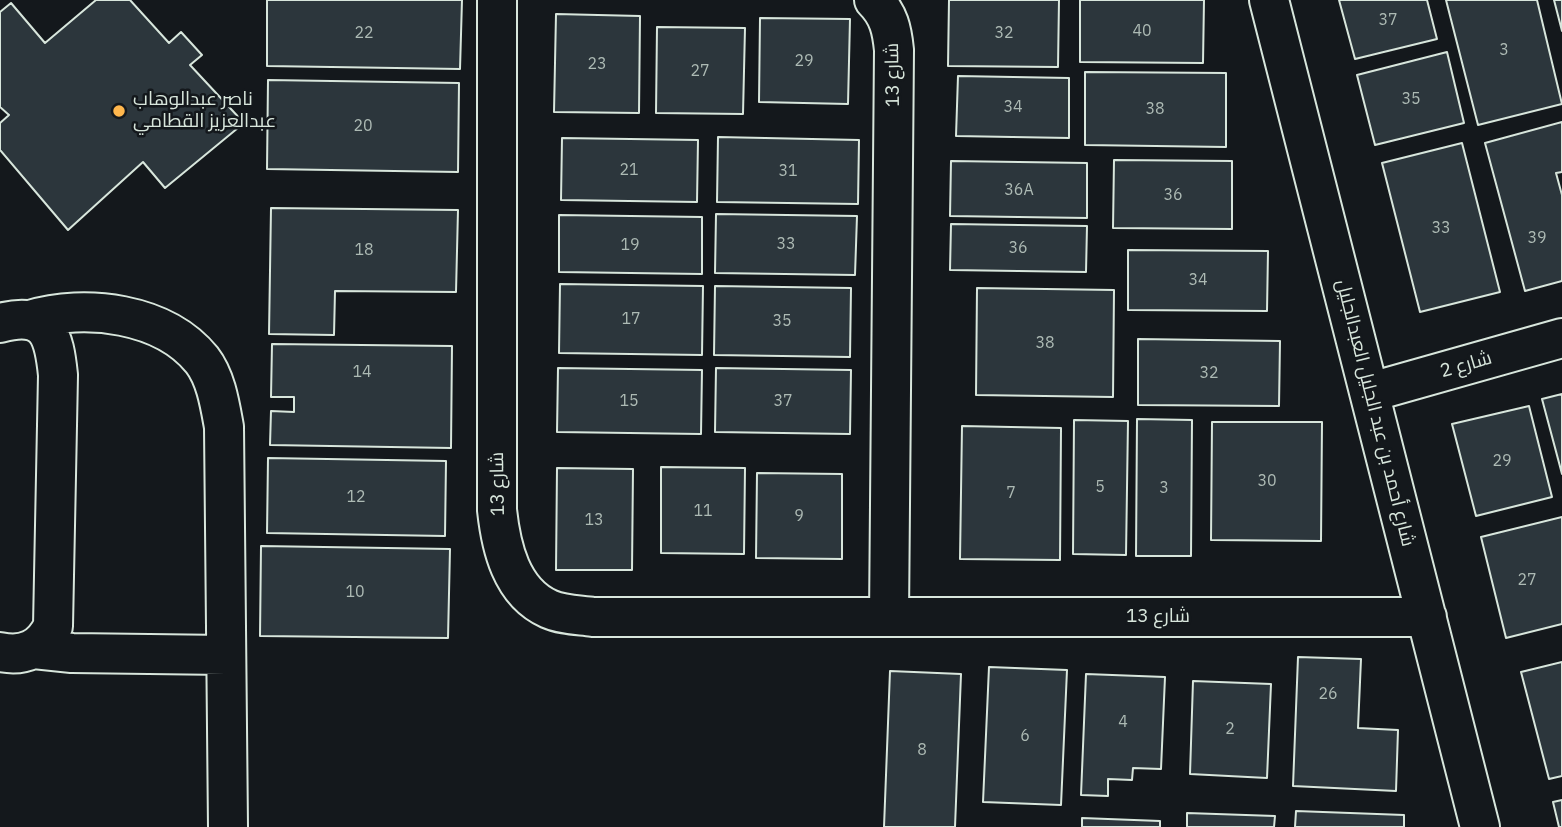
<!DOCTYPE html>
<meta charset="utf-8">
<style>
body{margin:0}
canvas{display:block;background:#14181c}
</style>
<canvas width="1562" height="827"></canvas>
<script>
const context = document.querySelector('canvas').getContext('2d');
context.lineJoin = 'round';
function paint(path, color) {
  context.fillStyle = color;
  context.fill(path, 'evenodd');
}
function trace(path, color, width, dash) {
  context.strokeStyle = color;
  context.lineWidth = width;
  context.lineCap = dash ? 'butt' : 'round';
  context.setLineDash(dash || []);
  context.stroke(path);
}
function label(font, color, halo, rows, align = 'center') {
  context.font = font + ' "IBM Plex Sans",Cairo,sans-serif';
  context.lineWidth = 5;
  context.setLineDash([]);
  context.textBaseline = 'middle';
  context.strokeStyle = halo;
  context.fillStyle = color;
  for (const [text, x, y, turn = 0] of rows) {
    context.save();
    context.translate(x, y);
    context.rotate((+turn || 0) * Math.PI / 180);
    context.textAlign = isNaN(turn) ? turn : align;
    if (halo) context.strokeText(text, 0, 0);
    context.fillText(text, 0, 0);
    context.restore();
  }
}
const building = new Path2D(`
 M96,0H130L169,43L181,32L202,55L190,65L244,123L165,188L143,162L68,230L0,150V123L9,115L0,107V12L11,3L45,43Z
 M267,0H462L460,69L267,66Z
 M949,0H1059L1058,67L948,66Z
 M1080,0H1204L1203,63L1080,62Z
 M1339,0H1427L1437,39L1355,59Z
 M1446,0H1537L1562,104L1478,125Z
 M1554,0H1562V31Z
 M556,14L640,16L639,113L554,112Z
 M760,18L850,19L848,104L759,102Z
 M657,27L745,28L743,114L656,113Z
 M1447,52L1464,123L1375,145L1357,75Z
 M1085,72L1226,73V147L1085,145Z
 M958,76L1069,78V138L956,136Z
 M268,80L459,83L458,172L267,169Z
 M1562,122V172L1556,173L1562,195V281L1525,291L1485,143Z
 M718,137L859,140L858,204L717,202Z
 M562,138L698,140L697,202L561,200Z
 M1462,143L1500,292L1420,312L1382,163Z
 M1114,160L1232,161V229L1113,228Z
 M951,161L1087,163V218L950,216Z
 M271,208L458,210L456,292L335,291L334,335L269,334Z
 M716,214L857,216L855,275L715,273Z
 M559,215L702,217V274L559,272Z
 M951,224L1087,226L1086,272L950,270Z
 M1128,250L1268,251L1267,311L1128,310Z
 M560,284L703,286L702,355L559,353Z
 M715,286L851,288L850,357L714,355Z
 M977,288L1114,290L1113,397L976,395Z
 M1138,339L1280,341L1279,406L1138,405Z
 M272,344L452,346L451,448L270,445L271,411L294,412V397H271Z
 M558,368L702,370L701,434L557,432Z
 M716,368L851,370L850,434L715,432Z
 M1562,394V474L1542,399Z
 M1529,406L1552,497L1476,516L1452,424Z
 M1137,419L1192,420L1191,556H1136Z
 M1074,420L1128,421L1126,555L1073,554Z
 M1212,422H1322L1321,541L1211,540Z
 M962,426L1061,428L1060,560L960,559Z
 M268,458L446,461L445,536L267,533Z
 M661,467L745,468L744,554L661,553Z
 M557,468L633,469L632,570H556Z
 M757,473L842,474V559L756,558Z
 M1562,517V624L1506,638L1481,537Z
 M261,546L450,549L448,638L260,636Z
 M1298,657L1361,659L1358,728L1398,730L1396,791L1293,786Z
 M1562,662V776L1549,779L1521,672Z
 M989,667L1067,670L1061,805L983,802Z
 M890,671L961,674L955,827H884Z
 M1086,674L1165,677L1161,769L1133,768L1132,780L1108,779V796L1081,795Z
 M1193,681L1271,684L1267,778L1190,774Z
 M1562,800V827H1559L1553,802Z
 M1296,811L1404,815V827H1295Z
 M1187,813L1275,816L1274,827H1187Z
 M1082,818L1160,821V827H1082Z`);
paint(building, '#2c363c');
trace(building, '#d8e6dc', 2);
const minor = new Path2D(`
 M497,0V510C501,547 511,592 549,609C562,615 579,615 593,617H1427
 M874,0C889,15 892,30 894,50L889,617
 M1269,0L1480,827
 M30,320C85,303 164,313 202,360C216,378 220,405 224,427L228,827
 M0,323C48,310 54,336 58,375L53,626C42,649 24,657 0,652
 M1371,392L1562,338
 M34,649L72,653L226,655`);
trace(minor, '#d8e6dc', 42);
trace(minor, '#14181c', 38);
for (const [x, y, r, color] of [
 [119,111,7,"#ffb74d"]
]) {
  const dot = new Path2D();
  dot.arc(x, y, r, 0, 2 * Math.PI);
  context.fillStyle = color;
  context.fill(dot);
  trace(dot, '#14181c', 2.5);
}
label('16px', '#adbab4', null, [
 ["37",1388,20],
 ["40",1142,31],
 ["22",364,33],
 ["32",1004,33],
 ["3",1504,50],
 ["29",804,61],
 ["23",597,64],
 ["27",700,71],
 ["35",1411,99],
 ["34",1013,107],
 ["38",1155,109],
 ["20",363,126],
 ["21",629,170],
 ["31",788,171],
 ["36A",1019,190],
 ["36",1173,195],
 ["33",1441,228],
 ["39",1537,238],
 ["33",786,244],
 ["19",630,245],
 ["36",1018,248],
 ["18",364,250],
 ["34",1198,280],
 ["17",631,319],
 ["35",782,321],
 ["38",1045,343],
 ["14",362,372],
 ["32",1209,373],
 ["15",629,401],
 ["37",783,401],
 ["29",1502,461],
 ["30",1267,481],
 ["5",1100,487],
 ["3",1164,488],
 ["7",1011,493],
 ["12",356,497],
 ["11",703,511],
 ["9",799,516],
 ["13",594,520],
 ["27",1527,580],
 ["10",355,592],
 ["26",1328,694],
 ["4",1123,722],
 ["2",1230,729],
 ["6",1025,736],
 ["8",922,750]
]);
label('19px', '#d8e6dc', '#14181c', [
 ["شارع 13",893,75,-91],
 ["شارع 2",1466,365,-16],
 ["شارع أحمد بن عبد الجليل العبدالجليل",1375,413,76],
 ["شارع 13",498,484,-91],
 ["شارع 13",1158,617]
]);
label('19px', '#d8e6dc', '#14181c', [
 ["ناصر عبدالوهاب",133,100],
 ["عبدالعزيز القطامي",133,122]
], 'left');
</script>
